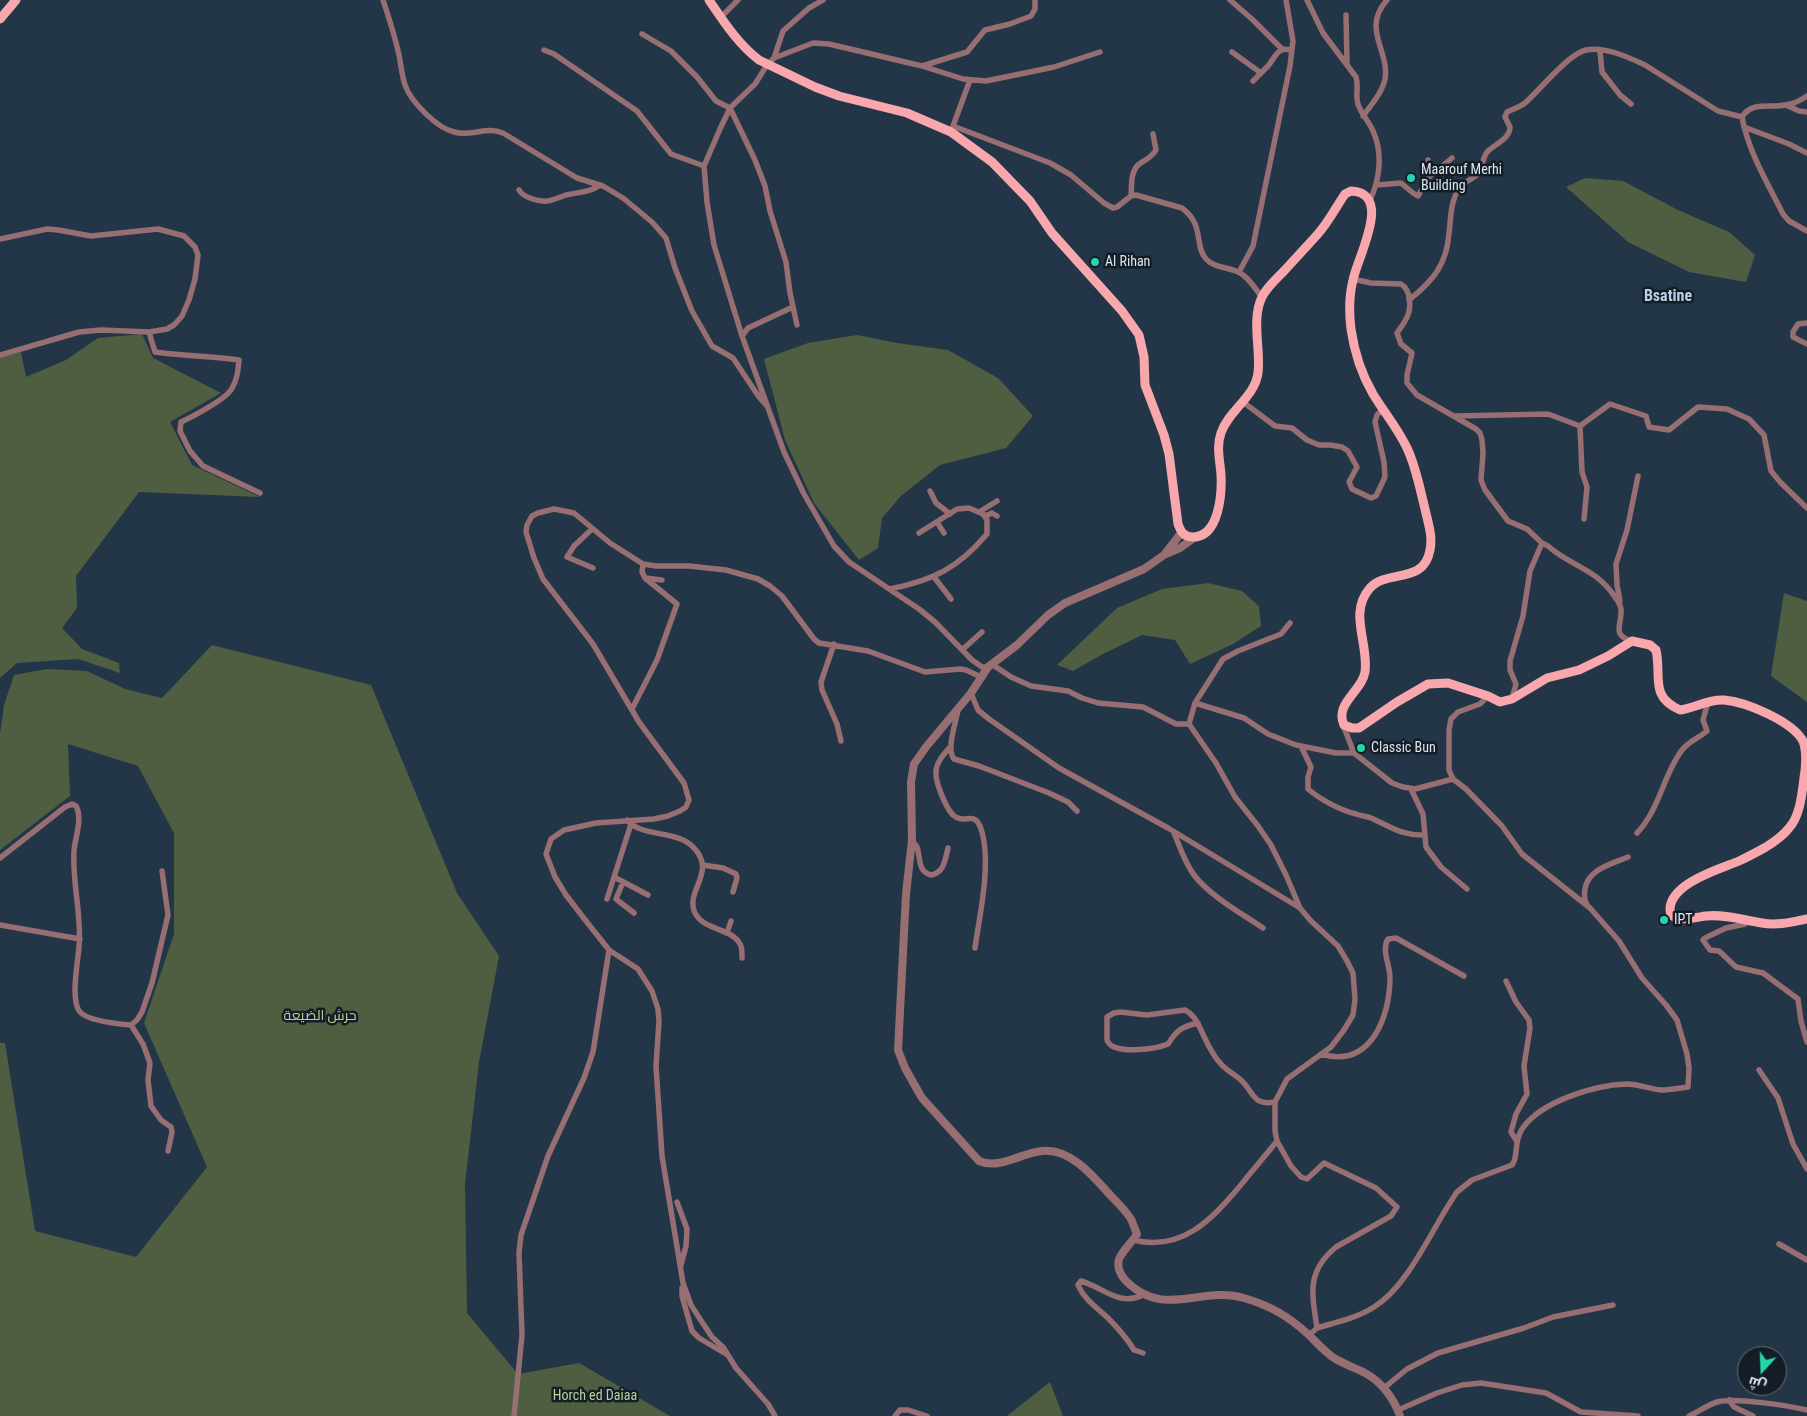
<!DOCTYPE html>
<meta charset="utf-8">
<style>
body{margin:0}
#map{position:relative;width:1807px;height:1416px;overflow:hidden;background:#233648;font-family:"Roboto Condensed",Cairo,sans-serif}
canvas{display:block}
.north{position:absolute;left:1737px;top:1346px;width:50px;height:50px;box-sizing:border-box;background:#141d25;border:1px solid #646d77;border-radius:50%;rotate:200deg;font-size:14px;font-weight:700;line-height:20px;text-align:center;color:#dbe6f2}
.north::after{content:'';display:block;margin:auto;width:18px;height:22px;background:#26d5ae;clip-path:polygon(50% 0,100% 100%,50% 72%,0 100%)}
</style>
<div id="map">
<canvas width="1807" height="1416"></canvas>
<div class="north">ش</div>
</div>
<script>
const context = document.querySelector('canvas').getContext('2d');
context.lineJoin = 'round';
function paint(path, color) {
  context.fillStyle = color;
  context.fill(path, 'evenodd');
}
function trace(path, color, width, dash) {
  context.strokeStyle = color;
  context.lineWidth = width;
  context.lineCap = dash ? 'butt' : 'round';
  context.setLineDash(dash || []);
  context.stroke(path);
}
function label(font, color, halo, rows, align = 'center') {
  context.font = font + ' "Roboto Condensed",Cairo,sans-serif';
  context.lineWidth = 5;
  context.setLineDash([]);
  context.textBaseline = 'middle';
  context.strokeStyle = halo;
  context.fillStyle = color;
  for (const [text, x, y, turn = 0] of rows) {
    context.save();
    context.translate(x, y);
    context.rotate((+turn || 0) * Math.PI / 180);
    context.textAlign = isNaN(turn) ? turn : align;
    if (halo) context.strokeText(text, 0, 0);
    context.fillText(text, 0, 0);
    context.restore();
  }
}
paint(new Path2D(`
 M1585,178L1623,181L1678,210L1729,232L1755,255L1746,282L1689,272L1628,242L1566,187Z
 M142,334L153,358L221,393L170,422L192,465L260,497L139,492L76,576L77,608L62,628L82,649L119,663L120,673L78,659L17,663L0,678V357L21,352L26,377L66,360L98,338Z
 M857,335L897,343L948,350L998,378L1033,416L1006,448L940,465L901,496L882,518L878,548L859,560L814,503L785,440L764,359L808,343Z
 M1208,583L1242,591L1259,606L1261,626L1233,644L1190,664L1175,640L1142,635L1103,654L1073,671L1057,665L1117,608L1162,589Z
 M1784,593L1807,601V702L1771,676Z
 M212,645L371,685L457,893L499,956L479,1062L465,1184L467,1313L518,1374L579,1363L670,1416H0V1043H5L35,1231L136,1257L207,1167L144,1023L174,934V833L138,766L68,744L70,796L0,850V734L4,705L14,675L47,669L87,671L125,689L162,698Z
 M1050,1382L1063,1416H1007Z`), '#4f5e41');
trace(new Path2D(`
 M383,0C389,18 395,37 399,55C401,65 402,76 405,85C411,102 437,128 454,132C471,137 486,126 503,133L577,178L603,186L623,198L652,222L666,238L675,268L692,311L712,346L733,358L759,397L767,406
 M823,0L809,8L783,31L774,58L767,65L755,84L730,108L720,129L704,166L707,202L714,245L742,336L784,452L804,494L834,546L849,562L919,609L935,622L972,660L982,667H988
 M1230,0L1253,20L1282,49
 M1307,0L1323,33L1356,77C1359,86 1355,95 1358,104C1361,114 1369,121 1373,131C1383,153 1380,179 1370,200
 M1346,15L1347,63
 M721,17L738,0
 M642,34L671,51L697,77L716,101L730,108L755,160L765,186L770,211L786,262L790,293L797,325
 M544,50L554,54L637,111L671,154L704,166
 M1600,51L1602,72L1620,95L1631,104
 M1232,52L1261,73
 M774,58L813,43L829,44L922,66L963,79L986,81L1054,67L1100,52
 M922,66L967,52L985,30L1010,24L1031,16L1035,9V0
 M1253,81C1258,76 1263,71 1268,66C1275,58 1277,46 1291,50
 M1807,96C1800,101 1794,104 1785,105C1769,108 1752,101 1742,117C1748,151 1768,184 1783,214L1789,221L1807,231
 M1786,105L1799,111L1807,112
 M1363,116C1371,105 1382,93 1385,79C1390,51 1361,29 1387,0
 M953,126L970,80
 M1744,127L1789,144L1807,153
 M951,132L953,126L1050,163L1071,175L1104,203L1113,208L1117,207L1131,196L1136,195L1182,208C1205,225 1194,246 1206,259C1214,268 1228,267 1238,272C1248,276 1255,289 1262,297
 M1429,177L1452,158
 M1376,185L1401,183L1413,193L1418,196L1429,177L1428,160
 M519,190C523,197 538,202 547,201C554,200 560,197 566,195C579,192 589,193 600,185
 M1131,196C1132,186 1130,173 1138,165C1146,159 1150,159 1156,150L1153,134
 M0,239L47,229L58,230L91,236L158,229L184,236L195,247L198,255L195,279L189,300L182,316L174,325L167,329L149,332L101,330L79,332L0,355
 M1239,272L1253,246L1290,66L1293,41L1286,0
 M1353,279L1371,283L1401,284C1411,290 1412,309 1406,319C1404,324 1400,328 1397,333L1401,344L1412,353L1407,375V383L1417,395L1476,429L1480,433L1482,440L1483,453L1481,480L1485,490L1508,521L1527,529L1542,543
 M1409,300C1433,281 1447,264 1449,233C1451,219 1450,202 1459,189C1463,182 1471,180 1477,175C1484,169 1481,158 1488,151C1495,144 1510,139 1510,127L1505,117L1507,112C1513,109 1520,107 1525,103C1539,91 1568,54 1586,50C1604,46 1628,57 1645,65L1718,111L1742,117
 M1807,323L1798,324L1793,332V337L1807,344
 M149,332L155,352C183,356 211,356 239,360C238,371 237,381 231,390C224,400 192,417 181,422L180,431L190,451L203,466L260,493
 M742,336L748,328L793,307
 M1243,402L1275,426L1292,428L1307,440L1319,445H1330L1342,447L1348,451L1357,467L1349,482L1352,489L1371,498L1376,496L1385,477L1384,462L1375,422L1377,415L1383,409
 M1454,416L1548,414L1580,426
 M930,491L936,503L950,514
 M979,512L997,501
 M985,516L992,513L997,516
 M1584,519L1587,487L1582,472L1580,426L1610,404L1646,416L1649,427L1669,430L1698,407L1727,409L1749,419L1764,435L1771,471L1781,483L1807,508
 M937,522L944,533
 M592,529L574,546L567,557L593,568
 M934,577L951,599
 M645,578L662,580
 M890,589C934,580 958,568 987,534V520L983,514L969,508L957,509L919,533
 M1620,601L1617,585L1616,564L1627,530L1638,476
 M834,644L821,682L822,690L837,724L841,741
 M963,649L982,632
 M993,665L1011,677L1031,686L1068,691L1082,698L1098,703L1143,707L1176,724H1189
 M971,693L978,710L989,719L1059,768L1168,828L1300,908
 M1512,698L1516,684L1510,670V661L1523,616L1530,571L1542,543L1548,546C1570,566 1596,568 1615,597C1618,601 1621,606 1621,610C1622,625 1611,635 1632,641
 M1195,703L1244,718L1268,734L1296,745L1336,753H1354L1392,783L1403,787L1415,789L1453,779
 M632,709L657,660L677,604L645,578L642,572L643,564
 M958,710C956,722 946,749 954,759L979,766L1049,793L1068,802L1077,811
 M1189,724L1216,763L1235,797L1258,826L1271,845L1286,875L1300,908L1311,921L1338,946L1347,961L1353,973L1355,999L1353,1015L1344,1030L1331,1047L1287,1079L1275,1102V1131L1277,1141L1291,1166L1301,1177L1307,1179L1324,1163L1376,1188L1397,1207L1391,1216L1336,1247C1306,1272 1312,1293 1317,1328L1309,1335
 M1189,724L1195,703L1223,659L1238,651L1281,634L1290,623
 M1343,725L1354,753
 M951,746C945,753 936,762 936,772C935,782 946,808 953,815C966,827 976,805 983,836C990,870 980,913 975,948
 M1301,746L1311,767L1308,777V789C1321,800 1340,810 1356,814C1361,816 1366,816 1371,818C1391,827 1402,836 1425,835
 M1411,789L1423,814L1426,847L1441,867L1467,889
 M627,820C641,837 673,830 691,845C720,871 684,890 695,913C705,932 733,927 741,946C742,949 742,954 742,958
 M1174,833C1180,847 1185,863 1194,875C1210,896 1241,913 1263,928
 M1637,833C1660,809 1663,775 1682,750C1689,741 1699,738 1707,731L1703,720L1708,702
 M912,840C914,843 916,845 917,847C921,858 917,871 931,875C945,872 945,859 948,848
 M0,858L65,807L72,804L76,806C83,818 75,838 74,851C72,883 82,915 79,947C78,961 70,1001 80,1012C88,1021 119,1024 131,1025L143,1044L150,1063L148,1080L151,1106L161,1120L171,1127L172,1132L168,1151
 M703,865L723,868L736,874L737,878L733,892
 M614,877L648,895
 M623,882L616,899L634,913
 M607,899L631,824
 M1587,905C1584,900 1584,895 1585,889C1588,869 1612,864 1628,857
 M1744,918L1746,922L1745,924L1726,928L1705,938L1703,940L1710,950L1719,951L1736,967L1763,973L1798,999L1801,1021L1807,1042
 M0,925L80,939
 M727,933L731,921
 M1506,981L1516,1002L1529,1020L1530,1028L1524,1066L1527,1094L1516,1114L1511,1132L1516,1140
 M1198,1023C1181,1027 1177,1030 1168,1044C1156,1049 1124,1053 1112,1046C1111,1046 1107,1041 1107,1040V1017L1114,1013L1120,1012L1147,1015L1185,1010C1193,1014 1196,1020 1200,1028C1206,1040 1211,1054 1221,1064C1227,1071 1236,1075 1242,1081C1254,1093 1253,1106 1275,1102
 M131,1025L137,1020L142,1012L152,983L168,915L162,871
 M1321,1054C1371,1069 1390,1017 1390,977C1390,965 1381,950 1388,939L1396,938L1464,976
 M1759,1070L1778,1098L1793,1144L1807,1169
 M677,1202L687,1229L686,1246L681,1265
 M1133,1240C1182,1252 1211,1220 1240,1186C1252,1171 1265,1156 1277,1141
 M1779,1244L1807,1260
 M682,1288V1296L692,1331L699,1338L726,1354
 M1317,1328C1337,1322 1357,1318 1374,1307C1409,1286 1433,1226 1457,1192L1472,1180L1512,1165C1519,1156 1513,1143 1522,1129C1541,1101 1595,1085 1627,1084C1638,1084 1650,1089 1661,1090C1670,1090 1679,1088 1688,1087L1689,1068L1687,1054L1677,1020L1666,1005L1642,978L1619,941L1590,908L1522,854L1502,826L1466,789L1453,779L1449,770V730L1451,719L1458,712L1480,704L1488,696
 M1143,1353L1134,1350C1127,1338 1117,1327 1107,1317C1096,1307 1084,1299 1078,1285L1081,1281C1103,1287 1119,1308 1145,1294
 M1384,1388L1407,1369L1438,1353L1524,1328L1553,1317L1613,1305
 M1729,1400L1734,1407L1753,1416
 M1398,1410L1437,1393L1462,1385L1481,1383L1546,1393L1581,1412L1638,1416
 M514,1416L522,1335L519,1253L521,1235L548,1156L584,1078L593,1052L609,950
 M775,1416L768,1404L736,1368L723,1347L712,1337L700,1319L691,1305L683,1283L662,1156L656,1066L659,1021L658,1009L652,991L638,969L609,950L586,921L566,895L555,877L546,854L551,839L564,830L596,823L654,819L668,816L680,811L686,807L689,800L684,783L639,722L593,644L543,579L534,558L526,532L527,525L532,516L538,513L554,509L574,513L610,543L643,564L656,566H689L726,570L758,579L770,586L782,596L814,639L819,643L868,651L925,672L960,669L966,670L981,677
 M895,1416L900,1410H908L927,1416
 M1689,1416C1699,1412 1707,1405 1717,1402C1734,1397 1789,1406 1807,1410`), '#976e71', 5.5);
trace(new Path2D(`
 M1181,533L1164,555L1144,569L1065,603L1048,615L1017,645L988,667L971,693L926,747L914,764L911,782L912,840L906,894L898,1050L905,1068L922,1098L979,1161C1000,1170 1020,1153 1042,1151C1071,1148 1094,1177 1111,1196C1118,1203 1126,1211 1131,1219C1133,1224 1135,1229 1137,1234C1132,1242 1123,1250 1119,1259C1117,1266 1120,1274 1125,1280C1164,1320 1200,1285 1244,1298C1271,1306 1288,1316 1309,1335C1317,1343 1325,1352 1334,1358C1344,1364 1355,1368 1365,1373C1382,1382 1394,1399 1400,1416
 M1166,554L1180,548L1195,537`), '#976e71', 8);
trace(new Path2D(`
 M709,0C724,22 738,44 759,60L815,87L839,96L907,113L951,132L992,162L1030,201L1052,233L1122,311L1139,335L1144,357L1145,385L1164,435L1169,454L1178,524C1181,532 1184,537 1193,537C1219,537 1222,494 1221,475C1220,460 1216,447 1221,433C1228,411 1255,397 1258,373C1261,350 1251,319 1262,297C1266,288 1276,279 1284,271C1295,259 1306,247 1317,235C1328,223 1336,207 1345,194L1351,191C1394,193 1357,258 1353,280C1349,296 1349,313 1351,329C1354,350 1362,375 1373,394C1384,412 1398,429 1407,448C1416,467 1420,489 1425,509C1428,523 1433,536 1430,550C1424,585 1387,569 1370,588C1348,613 1369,643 1365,672C1362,691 1334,704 1344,725L1352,728H1359L1397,702L1428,684L1448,683L1488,696L1500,702L1512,699L1547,678L1579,670L1608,656L1632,641L1650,645L1656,650C1662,677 1649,696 1680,710C1695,708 1708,699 1724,700C1746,702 1792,721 1803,741C1807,752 1806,766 1804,778C1802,794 1800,816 1789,828C1783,836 1774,842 1766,847C1757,852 1748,857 1739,861C1720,869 1671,883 1670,909C1670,925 1697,917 1706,916C1725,914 1743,920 1762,923C1777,926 1792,922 1807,919
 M0,19L16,0`), '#f8a7ad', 9);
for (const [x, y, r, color] of [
 [1411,178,5,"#26d5ae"],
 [1095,262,5,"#26d5ae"],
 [1361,748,5,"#26d5ae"],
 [1664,920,5,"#26d5ae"]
]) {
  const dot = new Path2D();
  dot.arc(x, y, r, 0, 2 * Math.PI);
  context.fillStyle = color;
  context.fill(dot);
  trace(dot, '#141d25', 2);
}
label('14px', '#dbe6f2', '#141d25', [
 ["Maarouf Merhi",1421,170],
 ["Building",1421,186],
 ["Al Rihan",1105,262],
 ["Classic Bun",1371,748],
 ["IPT",1674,920]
], 'left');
label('14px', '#b7d59b', '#141d25', [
 ["حرش الضيعة",320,1016],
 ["Horch ed Daiaa",595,1396]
]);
label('bold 16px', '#b9d0e8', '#141d25', [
 ["Bsatine",1668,297]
]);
</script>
